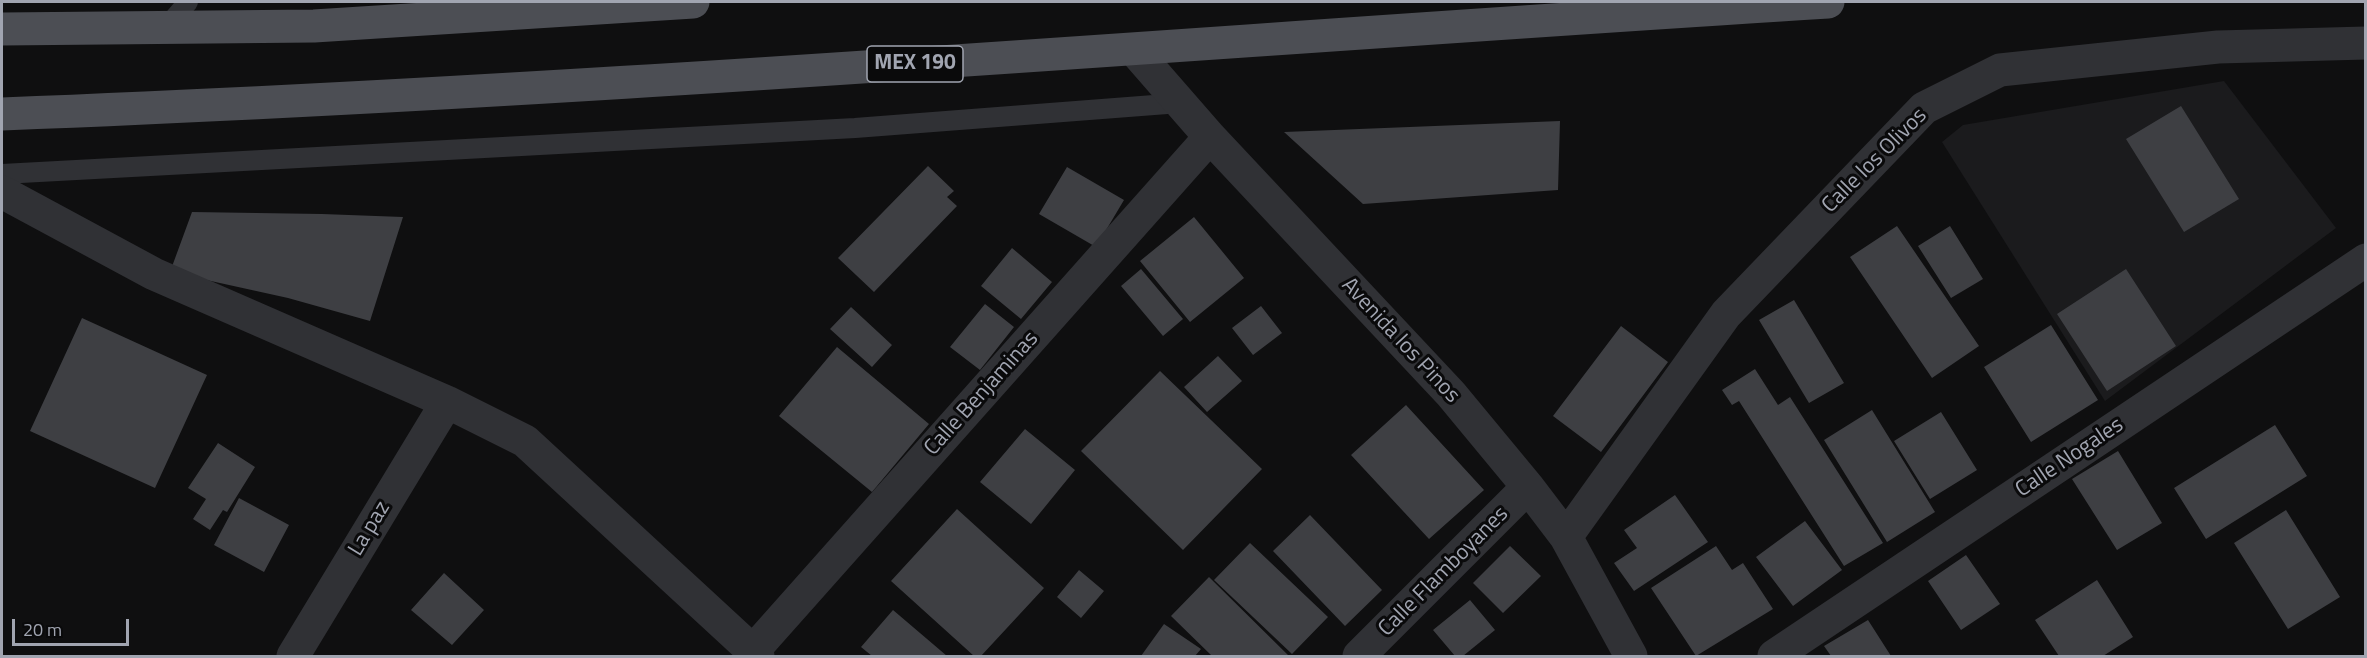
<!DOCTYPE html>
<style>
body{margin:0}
#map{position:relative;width:2367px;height:658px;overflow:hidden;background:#0f0f10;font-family:"Titillium Web",sans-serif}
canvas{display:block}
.frame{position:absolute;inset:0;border:3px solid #a1a5b1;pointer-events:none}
.scale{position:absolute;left:12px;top:619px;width:117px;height:27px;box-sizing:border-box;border:3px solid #a1a5b1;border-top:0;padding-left:8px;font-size:18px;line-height:21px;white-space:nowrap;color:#a1a5b1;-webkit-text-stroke:4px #0a0a0b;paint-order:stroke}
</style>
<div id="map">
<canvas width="2367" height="658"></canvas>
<div class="frame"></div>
<div class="scale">20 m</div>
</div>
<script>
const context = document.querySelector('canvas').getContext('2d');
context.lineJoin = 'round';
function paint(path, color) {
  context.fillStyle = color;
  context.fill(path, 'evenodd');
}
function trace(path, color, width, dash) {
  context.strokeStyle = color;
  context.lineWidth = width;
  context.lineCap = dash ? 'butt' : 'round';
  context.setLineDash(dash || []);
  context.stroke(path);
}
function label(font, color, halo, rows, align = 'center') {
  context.font = font + ' "Titillium Web",sans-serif';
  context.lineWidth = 6;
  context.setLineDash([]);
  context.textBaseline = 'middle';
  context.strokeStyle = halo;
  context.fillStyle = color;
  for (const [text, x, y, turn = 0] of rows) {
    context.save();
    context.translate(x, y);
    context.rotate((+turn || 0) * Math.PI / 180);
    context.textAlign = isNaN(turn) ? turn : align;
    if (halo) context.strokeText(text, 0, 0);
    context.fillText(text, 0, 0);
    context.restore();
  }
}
paint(new Path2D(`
 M2224,81L2336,228L2105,401L1942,142L1963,125Z`), '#1b1b1d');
paint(new Path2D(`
 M2181,106L2239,199L2184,232L2126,139Z
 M1560,121L1558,190L1363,204L1284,132Z
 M928,166L954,191L947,197L957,206L874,292L838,258Z
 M1067,167L1124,200L1096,247L1039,214Z
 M192,212L322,214L403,217L370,321L288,298L170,272Z
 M1194,217L1244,278L1190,322L1140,261Z
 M1897,226L1979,346L1932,378L1850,257Z
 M1950,226L1983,279L1951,298L1918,246Z
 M1012,248L1052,282L1021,319L981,286Z
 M1141,269L1183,319L1163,336L1121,286Z
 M2126,269L2176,346L2107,391L2057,314Z
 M1794,300L1844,383L1809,403L1759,320Z
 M985,304L1014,327L980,370L950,347Z
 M1261,306L1282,333L1253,355L1232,328Z
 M851,307L892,345L872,367L830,329Z
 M82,318L207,375L155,488L30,431Z
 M2051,325L2098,400L2031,442L1984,367Z
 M1621,326L1668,362L1601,452L1553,416Z
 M837,347L929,424L872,492L779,416Z
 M1218,356L1242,381L1207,412L1184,387Z
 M1755,369L1778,405L1790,397L1883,543L1844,566L1739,401L1732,405L1722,390Z
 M1160,371L1262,469L1183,550L1081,451Z
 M1406,405L1484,490L1429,539L1351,455Z
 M1872,410L1935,512L1887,542L1824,440Z
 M1941,412L1977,470L1930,499L1894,441Z
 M2275,425L2307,476L2206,539L2174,488Z
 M1025,429L1075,470L1031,524L980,482Z
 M218,443L255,467L227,512L223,510L210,530L193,519L206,499L188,488Z
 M2118,451L2162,523L2117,550L2072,479Z
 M1675,495L1708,542L1634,591L1614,563L1637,548L1624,530Z
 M239,498L289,525L264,572L214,545Z
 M957,509L1044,588L981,656H974L891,581Z
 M2286,510L2340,597L2288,629L2234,543Z
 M1310,515L1382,590L1345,626L1273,551Z
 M1805,521L1842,570L1793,606L1756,557Z
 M1250,543L1328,617L1292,654L1214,580Z
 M1510,546L1541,576L1503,613L1473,583Z
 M1716,546L1732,570L1743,563L1773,609L1696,656L1651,588Z
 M1966,555L2000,604L1961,630L1928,581Z
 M1079,570L1104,591L1081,618L1057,597Z
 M444,573L484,610L452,645L411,610Z
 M1209,577L1289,656H1212L1171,616Z
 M2097,580L2133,637L2103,656H2059L2035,620Z
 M1470,600L1495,630L1463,656H1455L1433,630Z
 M893,610L947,656H872L861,647Z
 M1868,620L1891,656H1831L1824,646Z
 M1164,624L1201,649L1195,656H1141Z`), '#3e3f43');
trace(new Path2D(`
 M165,29L188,2
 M2,174L855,128L1180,103`), '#303135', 20);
trace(new Path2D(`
 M1135,51L1210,137L1451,394L1528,487L1566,537L1631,656
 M2,192L154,274L447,402L525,441L758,656
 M1566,537L1726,314L1924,108L2000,70L2218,47L2366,43
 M753,651L1210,137
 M293,656L447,402
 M1359,656L1528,487
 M1774,656L2366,260`), '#303135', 33);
trace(new Path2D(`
 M2,29L314,26L693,2
 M2,114C611,91 1219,40 1828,2`), '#4c4e54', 33);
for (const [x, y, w] of [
 [915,64,96]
]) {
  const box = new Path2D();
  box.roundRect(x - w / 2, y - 18, w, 36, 4.5);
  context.fillStyle = '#0a0a0b';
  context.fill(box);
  trace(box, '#a1a5b1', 1.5);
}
label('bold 21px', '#a1a5b1', null, [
 ["MEX 190",915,64]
]);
label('22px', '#a1a5b1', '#0a0a0b', [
 ["Calle los Olivos",1875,161,-45],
 ["Avenida los Pinos",1400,341,47],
 ["Calle Benjaminas",982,394,-48],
 ["Calle Nogales",2070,458,-34],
 ["La paz",370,529,-59],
 ["Calle Flamboyanes",1444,572,-45]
]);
</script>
